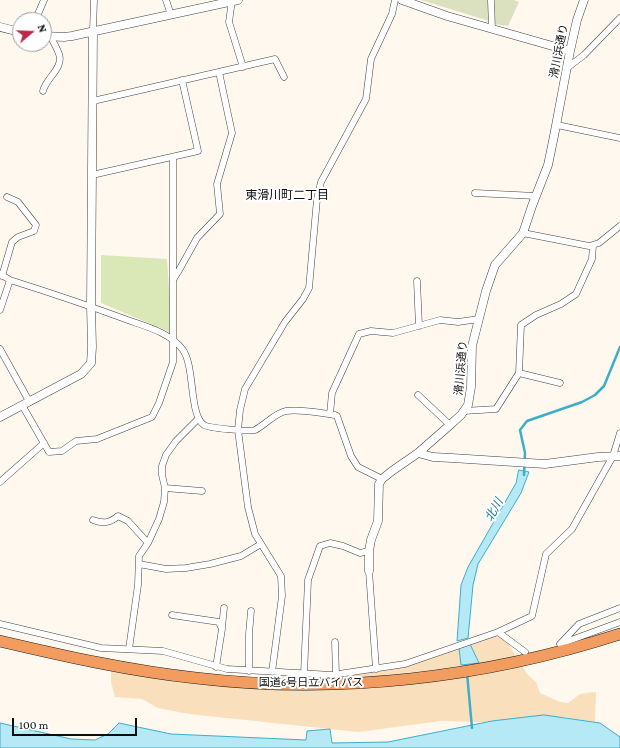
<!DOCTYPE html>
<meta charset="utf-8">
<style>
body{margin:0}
#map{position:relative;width:620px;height:748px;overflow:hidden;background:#fff8ee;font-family:"Crimson Pro",serif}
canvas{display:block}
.north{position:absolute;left:12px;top:12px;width:40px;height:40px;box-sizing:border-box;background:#fff;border:1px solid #9e9e9e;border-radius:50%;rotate:71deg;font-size:11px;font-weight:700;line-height:16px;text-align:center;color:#0d0d0d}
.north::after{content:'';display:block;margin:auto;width:14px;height:18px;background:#ba284b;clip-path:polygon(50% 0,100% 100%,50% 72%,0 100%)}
.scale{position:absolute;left:12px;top:718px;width:125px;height:18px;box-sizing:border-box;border:2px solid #0d0d0d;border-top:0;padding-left:5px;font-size:12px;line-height:14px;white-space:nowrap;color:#0d0d0d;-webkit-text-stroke:3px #fff;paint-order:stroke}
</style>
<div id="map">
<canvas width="620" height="748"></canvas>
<div class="north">N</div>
<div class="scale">100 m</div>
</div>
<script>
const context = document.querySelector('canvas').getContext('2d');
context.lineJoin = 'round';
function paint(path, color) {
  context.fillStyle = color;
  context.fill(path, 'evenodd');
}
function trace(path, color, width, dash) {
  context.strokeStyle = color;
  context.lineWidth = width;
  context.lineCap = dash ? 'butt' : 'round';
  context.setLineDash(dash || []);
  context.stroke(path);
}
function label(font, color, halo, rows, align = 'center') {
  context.font = font + ' "Crimson Pro","Noto Sans JP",serif';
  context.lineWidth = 4;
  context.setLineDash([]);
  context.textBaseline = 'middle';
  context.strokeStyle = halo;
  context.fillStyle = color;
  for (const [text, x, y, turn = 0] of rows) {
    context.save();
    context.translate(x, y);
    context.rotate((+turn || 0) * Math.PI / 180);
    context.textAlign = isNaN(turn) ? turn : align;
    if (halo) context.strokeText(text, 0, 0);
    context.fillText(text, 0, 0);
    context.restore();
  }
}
paint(new Path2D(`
 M101,255L167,259L172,333L101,303Z`), '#dae8b8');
paint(new Path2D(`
 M503,635L527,674L536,682L540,693L560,702L568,703L580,694L596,692L595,722L564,717H528L485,722L441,721L358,732L189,714L158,708L142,699L115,697L111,682V665L229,678L332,675L370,670L433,654L480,638Z`), '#f9dfbb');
paint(new Path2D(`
 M421,0H488L489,21Z
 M495,0H514L519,2L508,26L494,24Z`), '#dbe0bf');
const water = new Path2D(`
 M519,470L529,472L521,493L478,564L473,585L468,638L457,641L461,585L468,567L516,483Z
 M470,644L479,663L461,665L459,648Z
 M544,715L600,723L620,737V748H0V723L71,739L95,740L108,734L119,723L171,734L306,740L307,731L330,729L332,743L388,742L492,721Z`);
paint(water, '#b4e9f5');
trace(water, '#3cadca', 1);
trace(new Path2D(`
 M524,475L525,453L520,430L527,421L582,402L595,395L604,386L620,347
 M467,673L472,728`), '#3cadca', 2.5);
const minor = new Path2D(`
 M166,0L171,15
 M232,0L229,22L243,67
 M491,0L492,29
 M38,20V14L44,0
 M93,31L94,0
 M567,68L584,55L620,18
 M43,91C46,78 64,68 59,54C57,48 53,42 51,37
 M93,101L275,59L284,77
 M557,125L620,138
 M92,175L198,151L182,80
 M475,193L536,196
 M523,233L589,246L599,243L620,226
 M0,274L10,280C48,292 87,305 125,319C144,326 170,332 183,350C195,367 189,415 204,425C208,428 250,432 255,430C265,425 275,413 286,411C302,409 319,413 335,415L337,416L351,456L358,467L382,479
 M2,276L12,242L18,237L34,231L36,225L18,202L7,197
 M173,280L178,272L197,238L220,214L217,184L232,133L219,72
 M417,281L419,326
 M0,310L10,280
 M0,349L29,401
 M519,373L521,325L536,315L561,304L576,294L592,259L593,245
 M418,395L450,425
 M22,405L49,452L62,451L76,441L97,439L152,417L159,403L173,362V157
 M464,411L496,409L519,373L560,383
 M330,414L332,393L359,334L371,331L393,333L440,320L458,322L479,319
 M0,482L44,443
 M165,488L202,491
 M93,520C103,524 110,523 118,516L128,521L148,543
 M139,564L166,569L186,568L210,564L241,556L261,544
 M369,571L376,669
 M172,615L219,622L222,629L216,667
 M0,624L101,648L163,651L227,669L332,675L405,664L498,632
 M222,627L224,608
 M335,642L336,675
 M563,643L620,622
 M560,644L579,624L620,608
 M129,649L138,585L139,556L148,543L159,519L164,502L165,488L162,475V466L166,455L176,441L198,419
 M525,652L498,632L532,616L546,554L572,529L613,456L620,433
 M249,671V634L251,611
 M272,672L282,596L281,576L255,534L248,507L238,430L240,410L245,389L285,322L303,299L309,288L317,199L321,182L366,99L371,59L392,14L395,0
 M304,674L308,580L320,546L330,543L343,546L360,553L369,551`);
const tertiary = new Path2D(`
 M402,0L447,16L570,51
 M0,27L20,32
 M44,36L64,37L72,36L238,0
 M0,417L81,374L91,363L92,347L91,306L93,31
 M418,453L433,457L452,458L545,464L598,457L620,456
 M369,571V551L371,540L378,521L379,484L382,479L392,471L418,453L450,425L461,415L468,405L471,387L472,346L486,291L495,265L523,233L532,206L548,165L554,136L570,51L577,20L584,0`);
const trunk = new Path2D(`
 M0,641C64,656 130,671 196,678C338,695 484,678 620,634`);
trace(minor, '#404040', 7);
trace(tertiary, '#404040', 9);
trace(trunk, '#1e1e1e', 12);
trace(minor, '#fff', 6);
trace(tertiary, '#fff', 8);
trace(trunk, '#f39c60', 11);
label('11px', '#0d0d0d', '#fff', [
 ["滑川浜通り",559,51,-79],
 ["滑川浜通り",461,368,-85],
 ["国道6号日立バイパス",311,683]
]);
label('12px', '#0d0d0d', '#fff', [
 ["東滑川町二丁目",287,195]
]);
label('italic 12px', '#197c9c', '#fff', [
 ["北川",494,510,-61]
]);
</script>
